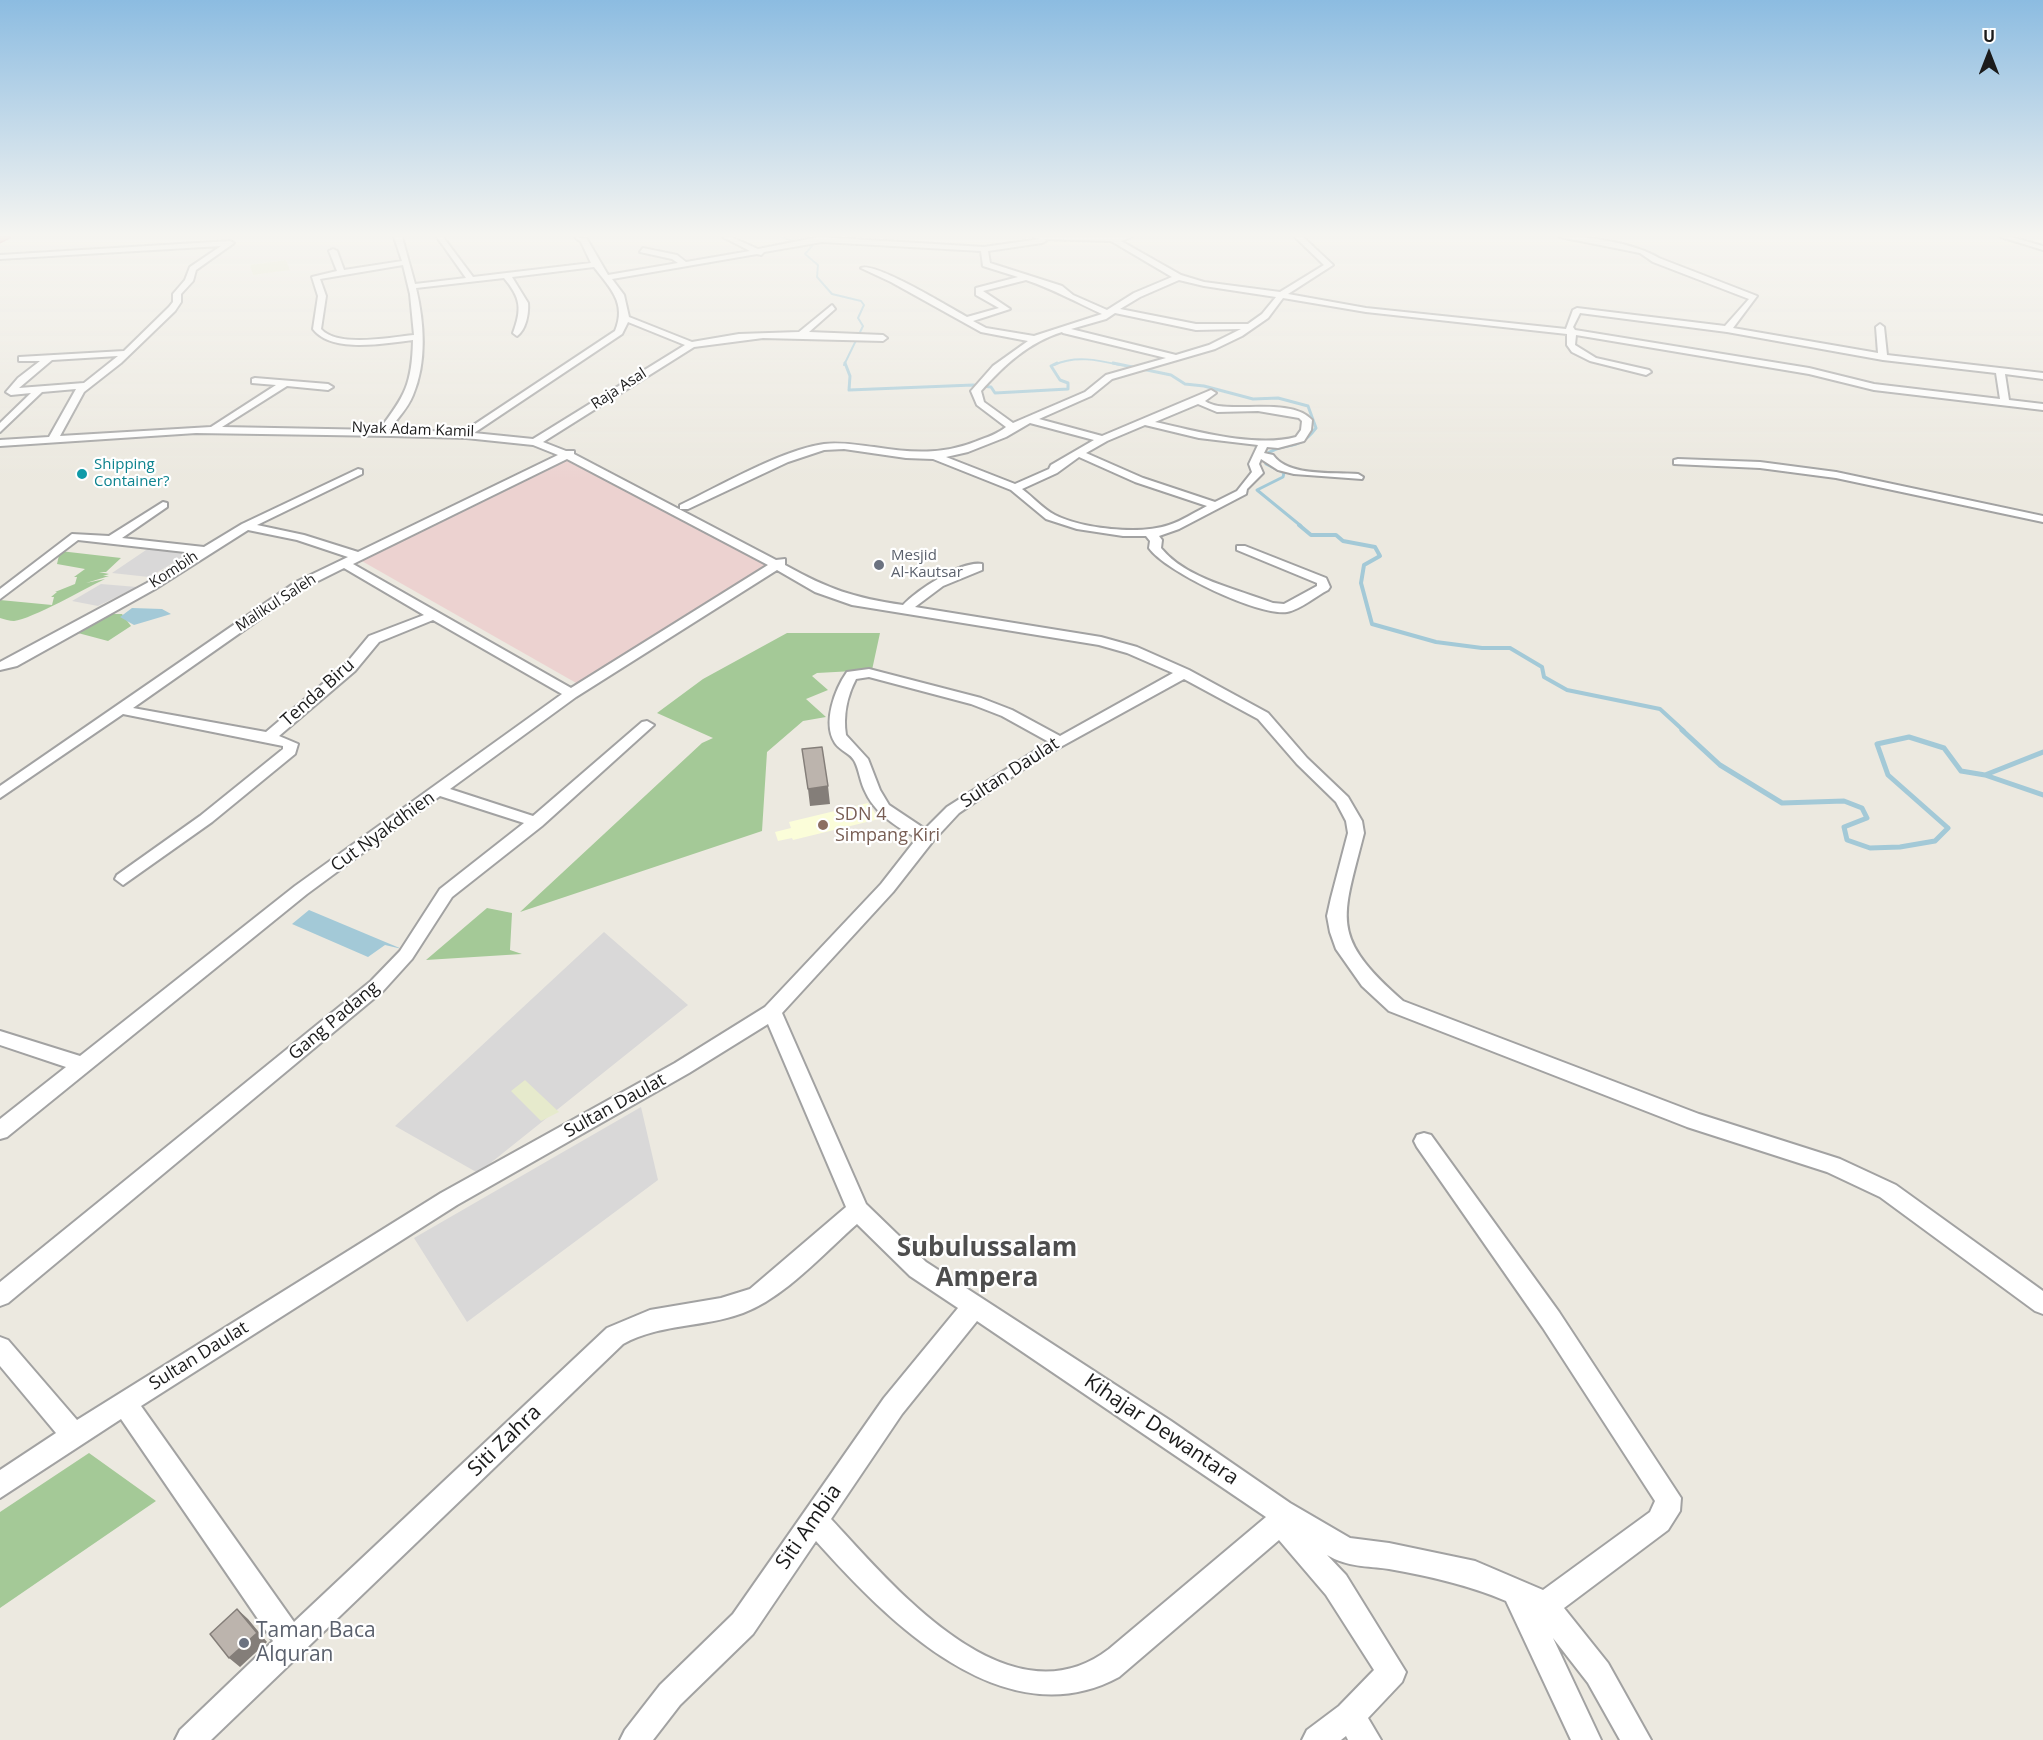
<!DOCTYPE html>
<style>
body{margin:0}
#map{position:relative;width:2043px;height:1740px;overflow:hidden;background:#ece9e0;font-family:"Open Sans",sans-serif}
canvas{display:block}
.north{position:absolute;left:1959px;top:24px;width:60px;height:60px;-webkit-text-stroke:4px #fff;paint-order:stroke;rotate:0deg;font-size:16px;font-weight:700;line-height:24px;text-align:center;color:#1b1b1b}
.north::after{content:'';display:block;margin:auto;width:21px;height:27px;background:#1b1b1b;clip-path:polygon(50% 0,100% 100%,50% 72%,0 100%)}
</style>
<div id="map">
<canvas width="2043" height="1740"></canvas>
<div class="north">U</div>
</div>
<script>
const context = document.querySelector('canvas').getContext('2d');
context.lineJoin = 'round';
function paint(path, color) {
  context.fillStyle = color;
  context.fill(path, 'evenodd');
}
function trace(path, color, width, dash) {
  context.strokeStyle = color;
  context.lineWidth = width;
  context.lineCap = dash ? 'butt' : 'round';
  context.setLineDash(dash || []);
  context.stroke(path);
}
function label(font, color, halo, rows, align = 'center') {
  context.font = font + ' "Open Sans",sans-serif';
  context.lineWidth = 4.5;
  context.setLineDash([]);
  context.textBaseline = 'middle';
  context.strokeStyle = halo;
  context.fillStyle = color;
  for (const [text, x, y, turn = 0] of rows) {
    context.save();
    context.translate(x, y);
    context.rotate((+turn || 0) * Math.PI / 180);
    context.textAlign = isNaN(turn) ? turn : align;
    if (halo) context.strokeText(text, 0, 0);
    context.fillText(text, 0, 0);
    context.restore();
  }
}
paint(new Path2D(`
 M149,548L192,552L149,577L112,573Z
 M101,584L137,587L98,606L72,601Z
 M604,932L688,1005L478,1173L395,1126Z
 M641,1107L658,1180L467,1322L414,1238Z`), '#d9d8d8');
paint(new Path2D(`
 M578,455L777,559L578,684L360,560Z`), '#ecd2d0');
paint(new Path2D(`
 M868,803L879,819L793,840L792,838L778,841L775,832L791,828L789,822Z`), '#fbfdd9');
paint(new Path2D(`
 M286,260L290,270L253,275L250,265Z
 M525,1080L559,1112L541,1121L511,1091Z`), '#e6eacc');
paint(new Path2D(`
 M60,551L121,558L106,572H99L109,574L103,576H109L86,583L105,579C86,588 32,619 14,621C10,621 4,619 0,618V600L52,605L54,597H51L57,592H55L75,584L77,577H74L85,569L57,564Z
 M110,614H122L131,626L108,641L78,633Z
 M787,633H880L872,670L817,673L812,676L828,690L806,699L826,717L803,721L767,752L762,831L520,912L702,743L713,738L657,713L703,679Z
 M487,908L512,913L510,950L522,954L426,960Z
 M89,1453L156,1501L0,1608V1512Z`), '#a4c997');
paint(new Path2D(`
 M132,608L162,609L171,614L134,625L120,617Z
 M309,910L402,949L385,945L368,957L292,924Z`), '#a3c9d7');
trace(new Path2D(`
 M780,237L812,246L805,254L818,265L817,277L832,294L861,301L864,305L858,318L863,326L844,365
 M1054,365C1075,355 1098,360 1120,365`), '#a3c9d7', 2);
trace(new Path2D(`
 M845,363L850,376L849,390L973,385L991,387L995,393L1068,389V383L1060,380L1051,366L1057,363
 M1113,363L1171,375L1185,384L1204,386L1253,399L1278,398L1308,406L1316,428C1297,453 1286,440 1265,455L1266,464L1284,473L1283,477L1257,490L1301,526`), '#a3c9d7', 3);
trace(new Path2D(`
 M1299,525L1311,535H1336L1343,541L1375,547L1380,556L1364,565L1361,583L1372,624L1436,642L1482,648H1510L1542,667L1544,677L1567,690L1660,709L1684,731`), '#a3c9d7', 4);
trace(new Path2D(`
 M1682,730L1720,765L1782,803L1844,801L1862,808L1867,818L1844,827L1847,840L1870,848L1900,847L1935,841L1948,828L1888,775L1877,744L1909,737L1944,748L1961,771L1985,775L2043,752
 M1985,775L2043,795`), '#a3c9d7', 5);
const street = new Path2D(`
 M394,237H402L415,284L466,278L437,237H443L473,277L591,263L581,242L575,237L587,239L608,275L678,263L672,259L640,252L643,248L677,255L686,262L750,251L723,237H731L758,249L819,237L984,247L1040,239L1034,237H1131L1121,241L1181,275L1204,282L1280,292L1324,265L1295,237H1303L1333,265L1288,294L1366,308L1566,329L1573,310L1577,308L1725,326L1749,299L1653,262L1640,253L1560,237C1587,235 1636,244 1659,258L1757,296L1733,328L1878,353L1876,327L1880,324L1884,327L1887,355L2043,373V379L2005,374L2009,400L2043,404V410L1874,390L1809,374L1576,335L1575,345L1596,358L1649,370L1651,372L1646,375L1590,361L1572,352L1567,345V334L1366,312L1283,298L1268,318L1242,336L1215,349L1112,379L1091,396L1039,419L1102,436L1211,390L1216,393L1205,401C1225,416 1289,395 1312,420L1311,430L1304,441L1278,448L1267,447L1264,453L1273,455C1288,477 1334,472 1358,474L1363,477L1362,479L1294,474L1278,470L1261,459L1259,464L1263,473L1247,489L1246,494L1179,529L1159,536L1162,540L1161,548C1186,579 1237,589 1273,603L1284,604L1317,586V583L1237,550V546H1245L1326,578L1330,587L1328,590C1316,596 1300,610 1287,612C1258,616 1166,572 1149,548L1150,541L1146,536H1123L1077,529L1046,519L1011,490L933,459L906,458L844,449L824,450L788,462L688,509H680V505C720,486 781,450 824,444C840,442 857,445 874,447C911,453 942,455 977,441C988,437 997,434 1006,427L977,405L971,391L993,366L1028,341L981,332L891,282L861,268C874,261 951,308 967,317L999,308L976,295V288L1018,277L983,266L981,251L822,242L764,252L761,255L757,254L612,279L624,295L629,317L692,342L739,334L799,332L832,305L835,309L809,332L883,335L887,338L883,341L763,338L694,347L543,442L566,451H574V454L776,560L785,559V565C828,589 854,598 903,605C917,590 962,560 982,564V570L943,586L915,607L1101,637L1137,647L1189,670L1268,713L1307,758L1348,797L1362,821L1364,833C1342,920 1329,936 1403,1001L1699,1114L1840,1159L1896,1185L2043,1291V1314L2035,1311L1880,1197L1827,1172L1687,1127L1389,1011L1362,986L1336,949L1330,932L1327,916L1331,898L1348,833L1346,821L1336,802L1297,764L1258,719L1184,679L1035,761L959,813L933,841L893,892L782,1013L866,1204L926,1262L1171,1421L1290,1503L1350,1538L1389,1543L1475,1561L1543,1590L1650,1512L1655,1501L1543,1328L1417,1147L1414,1141L1417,1135L1424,1133L1431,1135L1559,1312L1681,1498L1680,1511L1668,1530L1564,1608L1608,1663L1651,1740H1620L1588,1683L1553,1638L1601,1740H1571L1506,1601C1469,1585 1429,1576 1389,1569C1367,1566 1347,1567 1327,1555L1346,1575L1406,1672L1402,1682L1368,1718L1381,1740H1348L1346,1736L1341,1740H1302L1307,1730L1339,1706L1374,1670L1326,1595L1279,1540L1119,1677C1003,1740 886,1619 816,1541L753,1634L680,1705L653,1740H620L625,1730L660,1685L733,1614L884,1398L958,1308L910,1276L857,1224C824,1253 784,1298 743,1313C703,1328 661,1323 623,1344L211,1740H175L180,1730L273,1641L121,1419L0,1498V1470L56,1433L0,1366V1337L8,1340L77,1420L441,1193L675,1063L765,1007L881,884L917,838C895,826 874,813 864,789C860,780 859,770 855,762C851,753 840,751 835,743C822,723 835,689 847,672L869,669L981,698L1012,710L1060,736L1173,673L1127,653L1099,645L852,605L815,592L777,570L576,697L450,789L533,816L642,722L647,721L654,725L542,826L452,897L412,959L383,991L8,1303L0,1306V1282L371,981L400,951L440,889L524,823L440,796L307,894L7,1137L0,1139V1119L66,1067L0,1045V1031L80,1056L295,886L562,694L433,620L379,642L355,671L279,736L298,744L295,754L212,822L123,885L115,879L117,875L200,816L283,749V746L123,714L0,798V786L296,582L348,557L297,540L248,530L155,589L17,666L0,670V662L147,583L194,553L78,540L0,599V589L72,534L109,536L163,502L167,503V507L122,538L204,547L242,524L358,469L362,470V474L257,525L304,535L358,552L558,455L533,445L466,438L391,436L196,433L0,446V440L49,437L76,389L42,392L0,432V423L31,393L11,395L6,392L18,378L40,361H19V357L124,351L169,307L173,302V294L185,280L190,267L221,246L0,259V255L230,241L234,243L196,270L193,281L181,294V302L175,311L121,363L84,392L60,436L211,427L276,385L252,383V379L255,378L328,384L333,387L328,390L287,386L222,427L379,430C405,396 412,384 413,340C386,343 332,354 313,329L318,296L312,277L337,271L329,251L333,249L337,251L344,270L402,261ZM1044,239L1111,241L1172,277L1134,293L1107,310L1073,295L1062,286L990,263L988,251L1042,243L1046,241ZM403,265L410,294L414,335C391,337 338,348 321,329L326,296L320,279ZM594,267C610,288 627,303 615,331L463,432L389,430C397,419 408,408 413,395C427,362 424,322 416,288L504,278C521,298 522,309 513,333L517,336C526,330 529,313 528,303L512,277ZM1026,280C1053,289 1076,302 1102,314L1034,336L986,328L973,321L1010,309L983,291ZM1179,280L1204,286L1276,297L1262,314L1248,324H1196L1120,309L1140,297ZM1115,313L1196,330L1241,329L1209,345L1176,355L1071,329L1106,319ZM1580,313L1727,332L1883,360L1996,373L2000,399L1874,384L1809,368L1575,330L1573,327ZM628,322L685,345L533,439L474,433L622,334ZM1062,332L1063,333L1166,358L1106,375L1085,392L1013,423L984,402L981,391C1003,366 1029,342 1062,332ZM118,356L84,383L19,388L52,360ZM1198,404L1217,412L1258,411L1299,418L1302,421L1301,430L1296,437C1256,448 1196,431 1155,422ZM1030,423L1094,440L1051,465L1049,469L1015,484L946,457L968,452L1006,437ZM1145,425L1199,438L1258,445L1249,464L1252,472L1237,491L1215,502L1143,478L1086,453L1107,441ZM1079,457L1135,482L1207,506C1195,512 1182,521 1169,525C1140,535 1083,529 1055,515C1043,509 1033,497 1022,489L1057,473ZM567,459L768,565L571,688L353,564ZM344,568L424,615L369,636L345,665L266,732L133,708L304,588ZM869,677L971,704L1002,716L1049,742L947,807L925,829L889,805L880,790L868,759L846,735C843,716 847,696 856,679ZM768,1024L846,1207L750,1289L721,1298L650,1310L607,1328L294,1622L141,1406L457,1205L689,1073ZM977,1321L1266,1517L1109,1649C1009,1726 893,1586 831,1519L902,1414Z
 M2001,237H2011L2043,246V250Z
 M1678,459L1760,462L1836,472L2043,516V522L1836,478L1760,468L1674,464V460Z`);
const highway = new Path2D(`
 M0,237H10L0,242Z`);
trace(street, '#a2a2a2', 4);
trace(highway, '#c92e5c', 3);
paint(street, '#fff');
paint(highway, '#e08c97');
paint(new Path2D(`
 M828,786L830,804L810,806L808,789Z
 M237,1609L248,1619L267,1642L240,1667L229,1658Z`), '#847e79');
const building = new Path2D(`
 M822,747L828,786L808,789L802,749Z
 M237,1609L257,1633L229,1658L210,1634Z`);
paint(building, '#bcb4ad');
trace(building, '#847e79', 1.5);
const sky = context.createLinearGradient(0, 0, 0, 480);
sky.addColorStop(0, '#8cbce1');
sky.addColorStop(0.49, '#f6f5f1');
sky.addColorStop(1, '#f6f5f100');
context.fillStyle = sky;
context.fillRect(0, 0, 2043, 480);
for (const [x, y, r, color] of [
 [82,474,6,"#0f9aa8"],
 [879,565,6,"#6b7280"],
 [823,825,6,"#8d6e63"],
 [244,1643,6,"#6b7280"]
]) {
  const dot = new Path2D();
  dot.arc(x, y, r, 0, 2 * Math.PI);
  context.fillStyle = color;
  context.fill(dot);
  trace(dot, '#fff', 2);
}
label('15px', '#1b1b1b', '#fff', [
 ["Raja Asal",619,389,-33],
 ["Nyak Adam Kamil",413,430,2],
 ["Kombih",174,570,-33],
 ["Malikul Saleh",276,603,-33]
]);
label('15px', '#0d838f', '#fff', [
 ["Shipping",94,465],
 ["Container?",94,482]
], 'left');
label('15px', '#5b616d', '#fff', [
 ["Mesjid",891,556],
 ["Al-Kautsar",891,573]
], 'left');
label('18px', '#1b1b1b', '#fff', [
 ["Tenda Biru",318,693,-42],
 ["Sultan Daulat",1010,773,-33],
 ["Cut Nyakdhien",383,832,-36],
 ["Gang Padang",334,1021,-40],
 ["Sultan Daulat",615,1106,-29],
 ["Sultan Daulat",199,1356,-32]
]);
label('18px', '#785e54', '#fff', [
 ["SDN 4",835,815],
 ["Simpang Kiri",835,836]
], 'left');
label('21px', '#1b1b1b', '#fff', [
 ["Kihajar Dewantara",1161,1430,34],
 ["Siti Zahra",505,1441,-44],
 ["Siti Ambia",809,1527,-55]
]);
label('21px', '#5b616d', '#fff', [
 ["Taman Baca",256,1631],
 ["Alquran",256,1655]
], 'left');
label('bold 26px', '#4e4e4e', '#fff', [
 ["Subulussalam",987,1249],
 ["Ampera",987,1279]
]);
</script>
